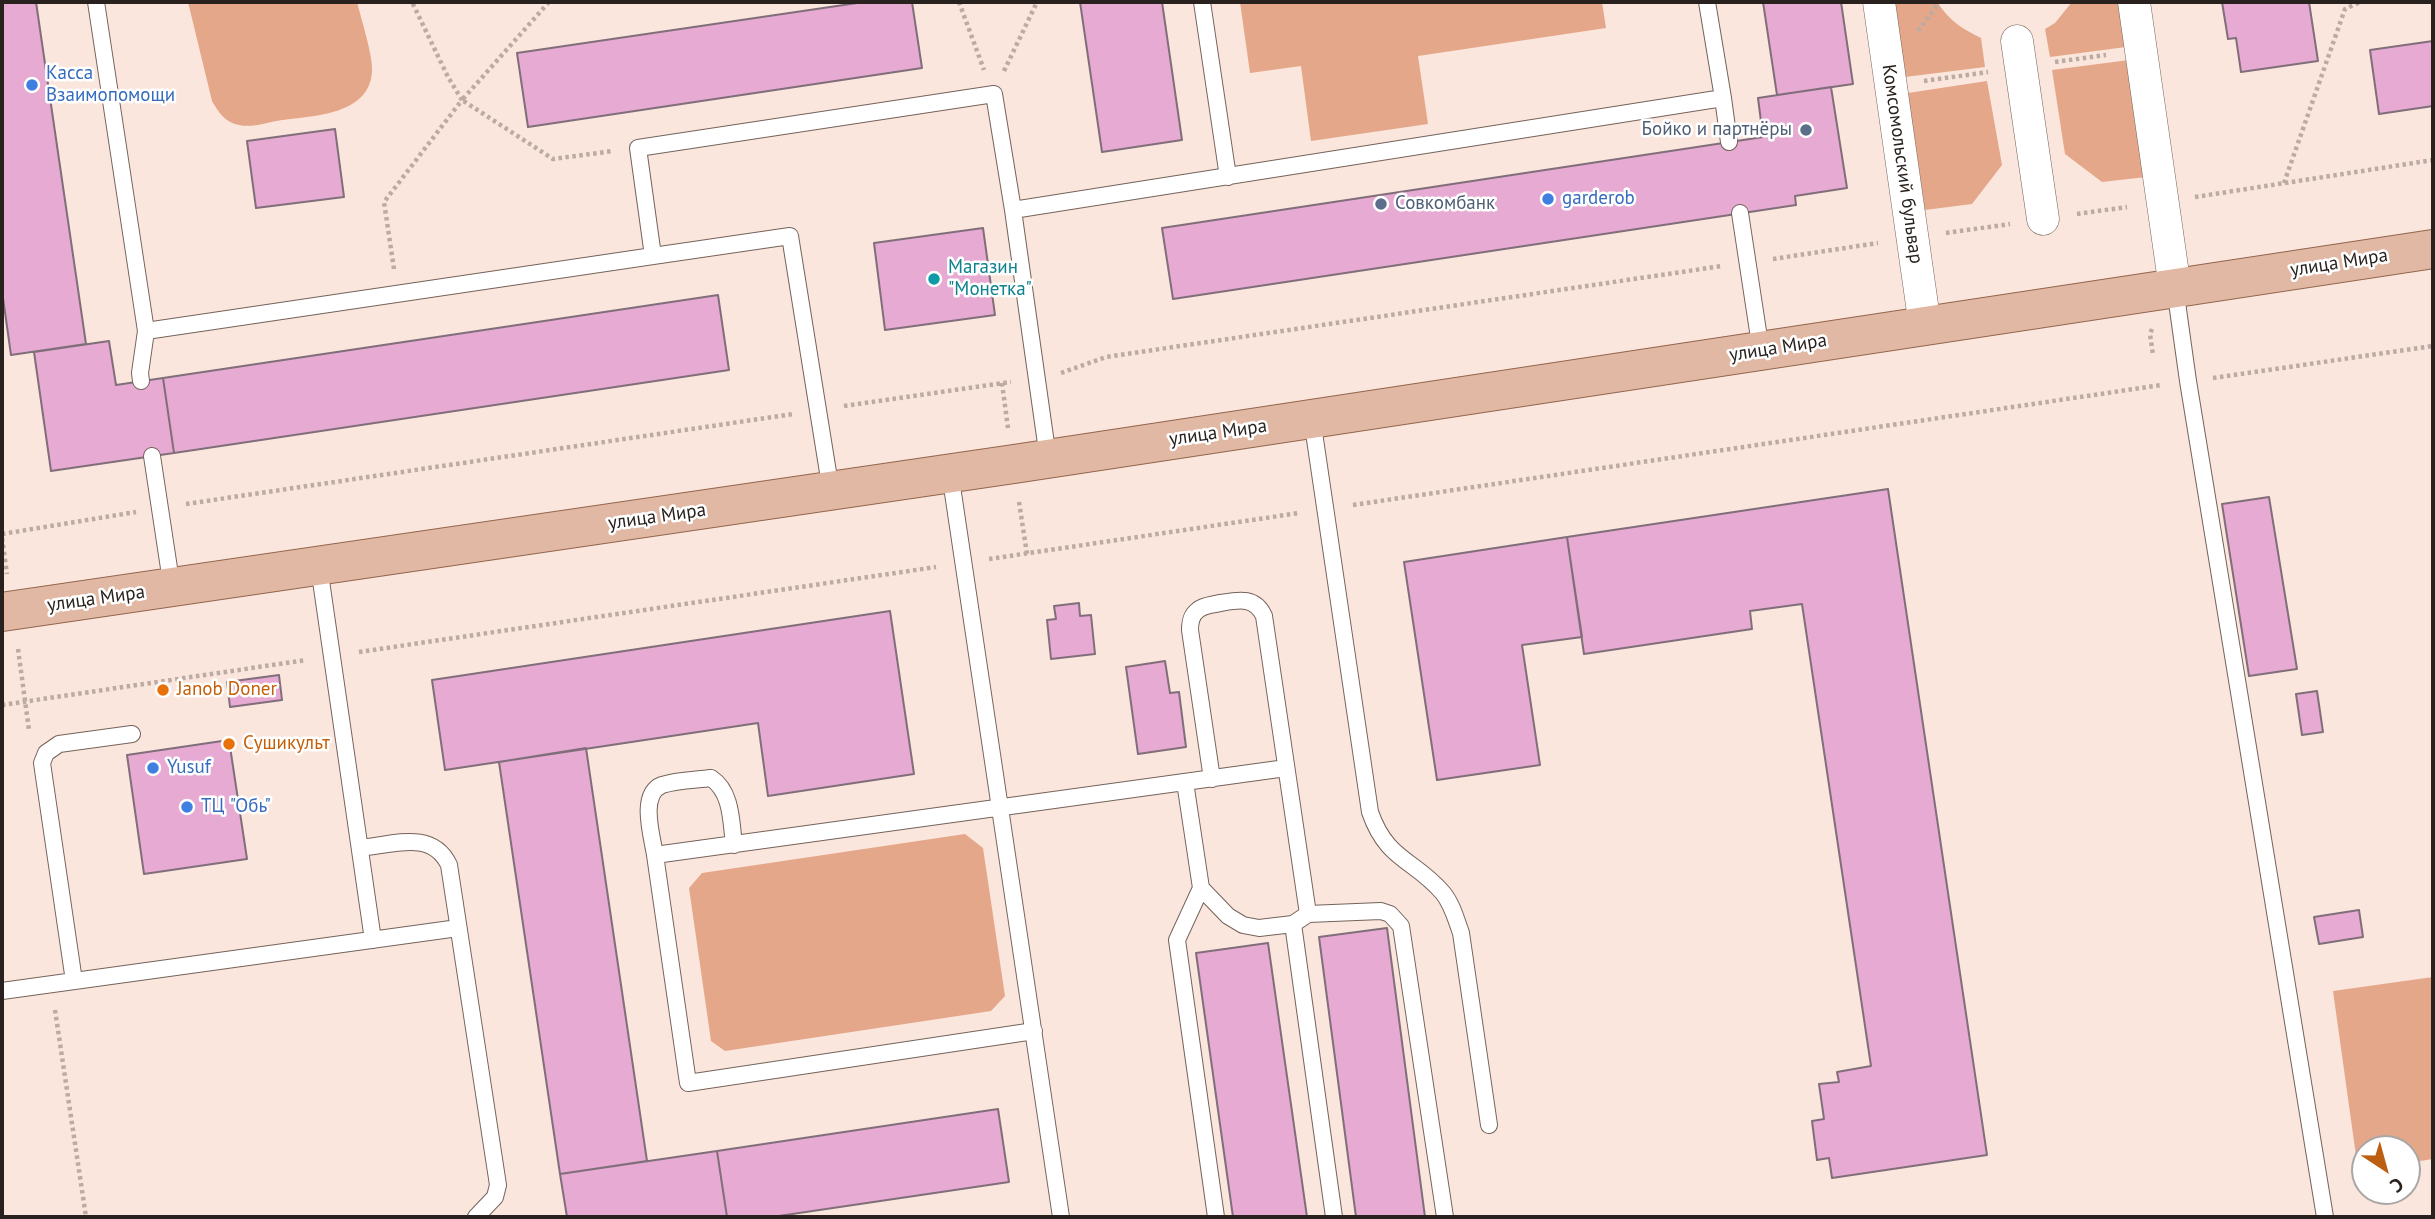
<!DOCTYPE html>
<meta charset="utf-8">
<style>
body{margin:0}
#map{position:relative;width:2435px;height:1219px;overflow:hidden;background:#fae6dc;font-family:"PT Sans",sans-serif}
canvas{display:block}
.frame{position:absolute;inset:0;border:4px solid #28211d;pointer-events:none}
.north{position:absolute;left:2351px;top:1135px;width:70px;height:70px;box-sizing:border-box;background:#fff;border:2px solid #a9a6a5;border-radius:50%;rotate:144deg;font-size:19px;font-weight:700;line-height:28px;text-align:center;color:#28211d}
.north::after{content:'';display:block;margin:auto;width:24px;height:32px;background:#bd5f13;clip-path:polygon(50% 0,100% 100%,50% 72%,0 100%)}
</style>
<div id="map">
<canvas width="2435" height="1219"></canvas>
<div class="frame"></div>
<div class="north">С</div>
</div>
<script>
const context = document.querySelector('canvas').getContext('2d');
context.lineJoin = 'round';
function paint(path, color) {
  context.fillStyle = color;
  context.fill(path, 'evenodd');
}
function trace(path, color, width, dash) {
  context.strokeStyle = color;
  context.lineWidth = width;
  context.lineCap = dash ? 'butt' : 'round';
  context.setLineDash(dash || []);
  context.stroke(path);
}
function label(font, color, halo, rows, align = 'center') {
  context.font = font + ' "PT Sans",sans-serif';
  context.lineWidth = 5;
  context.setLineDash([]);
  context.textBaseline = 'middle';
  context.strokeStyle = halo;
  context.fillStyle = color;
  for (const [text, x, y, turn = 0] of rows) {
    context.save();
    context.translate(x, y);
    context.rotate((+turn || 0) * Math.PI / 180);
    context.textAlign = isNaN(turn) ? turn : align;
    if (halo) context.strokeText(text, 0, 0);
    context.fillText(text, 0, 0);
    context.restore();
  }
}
paint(new Path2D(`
 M188,2H357C361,18 373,56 372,70C371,115 313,116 282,120C269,122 252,128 239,125C226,123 218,112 212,101Z
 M1240,2H1602L1606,28L1418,56L1428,124L1311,141L1301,66L1250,73Z
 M1895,2H1937C1949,20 1962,29 1981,38L1985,67L1905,77Z
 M2072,2H2120L2126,47L2050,57L2045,29L2055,23Z
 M2129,60L2146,177L2102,182L2065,154L2052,70Z
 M1987,81L2002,165L1972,204L1925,210L1908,93Z
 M965,834L983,848L1005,996L991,1011L725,1051L711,1041L689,888L702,873Z
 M2433,977V1159L2407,1163V1149H2365V1169L2358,1170L2333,991Z`), '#e4a789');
const building = new Path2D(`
 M2,2H36L86,344L11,355L2,291Z
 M864,2H912L922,68L528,127L517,53Z
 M1080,2H1162L1182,140L1102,152Z
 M1763,2H1841L1853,84L1777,95Z
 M2222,2H2309L2318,61L2241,72L2236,38L2228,39Z
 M2433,41V106L2379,114L2370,50Z
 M1831,87L1847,188L1795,196L1796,205L1173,299L1162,228L1763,137L1758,98Z
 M335,129L344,197L256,208L247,141Z
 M983,228L995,315L885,330L874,243Z
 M718,295L729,370L174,453L163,378Z
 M109,341L116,385L163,378L174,453L51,471L34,352Z
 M1888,489L1987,1155L1832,1178L1829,1158L1817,1160L1812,1121L1824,1119L1819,1084L1839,1082L1837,1072L1871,1066L1802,604L1750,611L1752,629L1584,654L1567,537Z
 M2269,497L2297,669L2249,676L2222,504Z
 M1567,537L1582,637L1522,645L1540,765L1437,780L1404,562Z
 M1079,603L1080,616L1091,615L1095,654L1051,659L1047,620L1056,619L1054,606Z
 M890,611L914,774L768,796L758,723L445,770L432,680Z
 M1165,661L1170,693L1179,692L1186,747L1138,754L1126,667Z
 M279,675L282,700L230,707L227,682Z
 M2317,691L2323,732L2302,735L2296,694Z
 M229,740L247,859L144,874L127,755Z
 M586,748L647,1161L560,1174L499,762Z
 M2359,910L2363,937L2319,944L2314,917Z
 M1387,928L1425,1217H1356L1319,937Z
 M1268,943L1307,1217H1233L1196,953Z
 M998,1109L1009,1182L772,1217H727L717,1151Z
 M717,1151L727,1217H567L560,1174Z`);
paint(building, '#e7aad2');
trace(building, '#806f7a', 2);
const lane = new Path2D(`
 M96,2L146,331L653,256L638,148L994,94L1013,210L1048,458
 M1202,2L1228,177
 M1723,98L1729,142
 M1013,210L1723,98L1707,2
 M1740,213L1761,351
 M653,256L790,236L831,491
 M2175,288L2188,381L2325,1217
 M141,381L140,373L146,331
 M1312,419L1370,812C1387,861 1414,859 1443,893C1452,904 1456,919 1461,933L1489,1125
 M152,456L172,588
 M950,473L1061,1217
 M319,567L373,940
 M1212,779L1190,630C1190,622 1191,615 1198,610C1204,605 1213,605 1220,603C1238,600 1255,596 1264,616L1308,914L1293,924L1334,1217
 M1185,782L1201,888L1228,916L1243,925L1259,928L1293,924
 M360,848C393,845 432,829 449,865L498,1185L495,1197L476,1217
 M655,855C652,836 639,794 662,785C677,780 696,780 711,778C732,792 731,821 734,845
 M1201,888L1177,940L1216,1217
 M1308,914L1381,911L1390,914L1401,926L1445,1217
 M74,981L42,763L46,753L59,744L132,734
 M2,991L458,928
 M1034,1031L688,1083L655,855L1286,768`);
const street = new Path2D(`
 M1879,2L1925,326
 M2134,2L2175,288
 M2017,41L2043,219`);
const primary = new Path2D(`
 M2,612L1014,464L2433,249`);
trace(lane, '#75635b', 18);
trace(street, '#75635b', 33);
trace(primary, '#93654d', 40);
trace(new Path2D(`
 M549,2L462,100L553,159L613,151
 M959,2L984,70
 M1918,31L1938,4
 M2055,62L2106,55
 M1004,71L1037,2
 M1924,81L1988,72
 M2284,183L2345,9L2360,2
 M2195,197L2433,160
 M2077,214L2127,207
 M1946,233L2010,224
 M1773,259L1878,243
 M394,269L384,202L462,100L448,77L412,2
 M2152,329L2150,334L2153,355
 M1061,373L1106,357L1722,266
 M2213,378L2433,346
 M1002,383L1008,428
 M844,406L1011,382
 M1019,502L1027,554
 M186,504L793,414
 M1353,505L2161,385
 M2,534L136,512
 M2,538L7,574
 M989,559L1299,513
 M18,649L29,730
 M359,652L936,567
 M2,705L306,660
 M55,1010L86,1217`), '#bbaba3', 4.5, [3.5, 3.5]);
trace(lane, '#fff', 16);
trace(street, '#fff', 32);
trace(primary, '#e1b8a4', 38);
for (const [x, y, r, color] of [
 [32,85,7,"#3f7fe0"],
 [1806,130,7,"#5c6f8a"],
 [1548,199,7,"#3f7fe0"],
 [1381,204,7,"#5c6f8a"],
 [934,279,7,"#0f9aa8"],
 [163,690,7,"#e8710a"],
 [229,744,7,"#e8710a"],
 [153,768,7,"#3f7fe0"],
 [187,807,7,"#3f7fe0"]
]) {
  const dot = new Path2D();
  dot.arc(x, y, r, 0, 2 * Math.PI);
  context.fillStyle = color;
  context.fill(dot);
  trace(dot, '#fff', 2.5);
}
label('19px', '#366cbe', '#fff', [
 ["Касса",46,74],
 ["Взаимопомощи",46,96],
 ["garderob",1562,199],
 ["Yusuf",167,768],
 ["ТЦ \"Обь\"",201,807]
], 'left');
label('19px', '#4e5e75', '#fff', [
 ["Бойко и партнёры",1792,130],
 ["Совкомбанк",1395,204,"left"]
], 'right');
label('19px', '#28211d', '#fff', [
 ["Комсомольский бульвар",1902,164,82],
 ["улица Мира",2339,263,-9],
 ["улица Мира",1778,348,-9],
 ["улица Мира",1218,433,-8],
 ["улица Мира",657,517,-8],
 ["улица Мира",96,599,-8]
]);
label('19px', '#0d838f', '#fff', [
 ["Магазин",948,268],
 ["\"Монетка\"",948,290]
], 'left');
label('19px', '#c56008', '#fff', [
 ["Janob Doner",177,690],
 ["Сушикульт",243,744]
], 'left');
</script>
